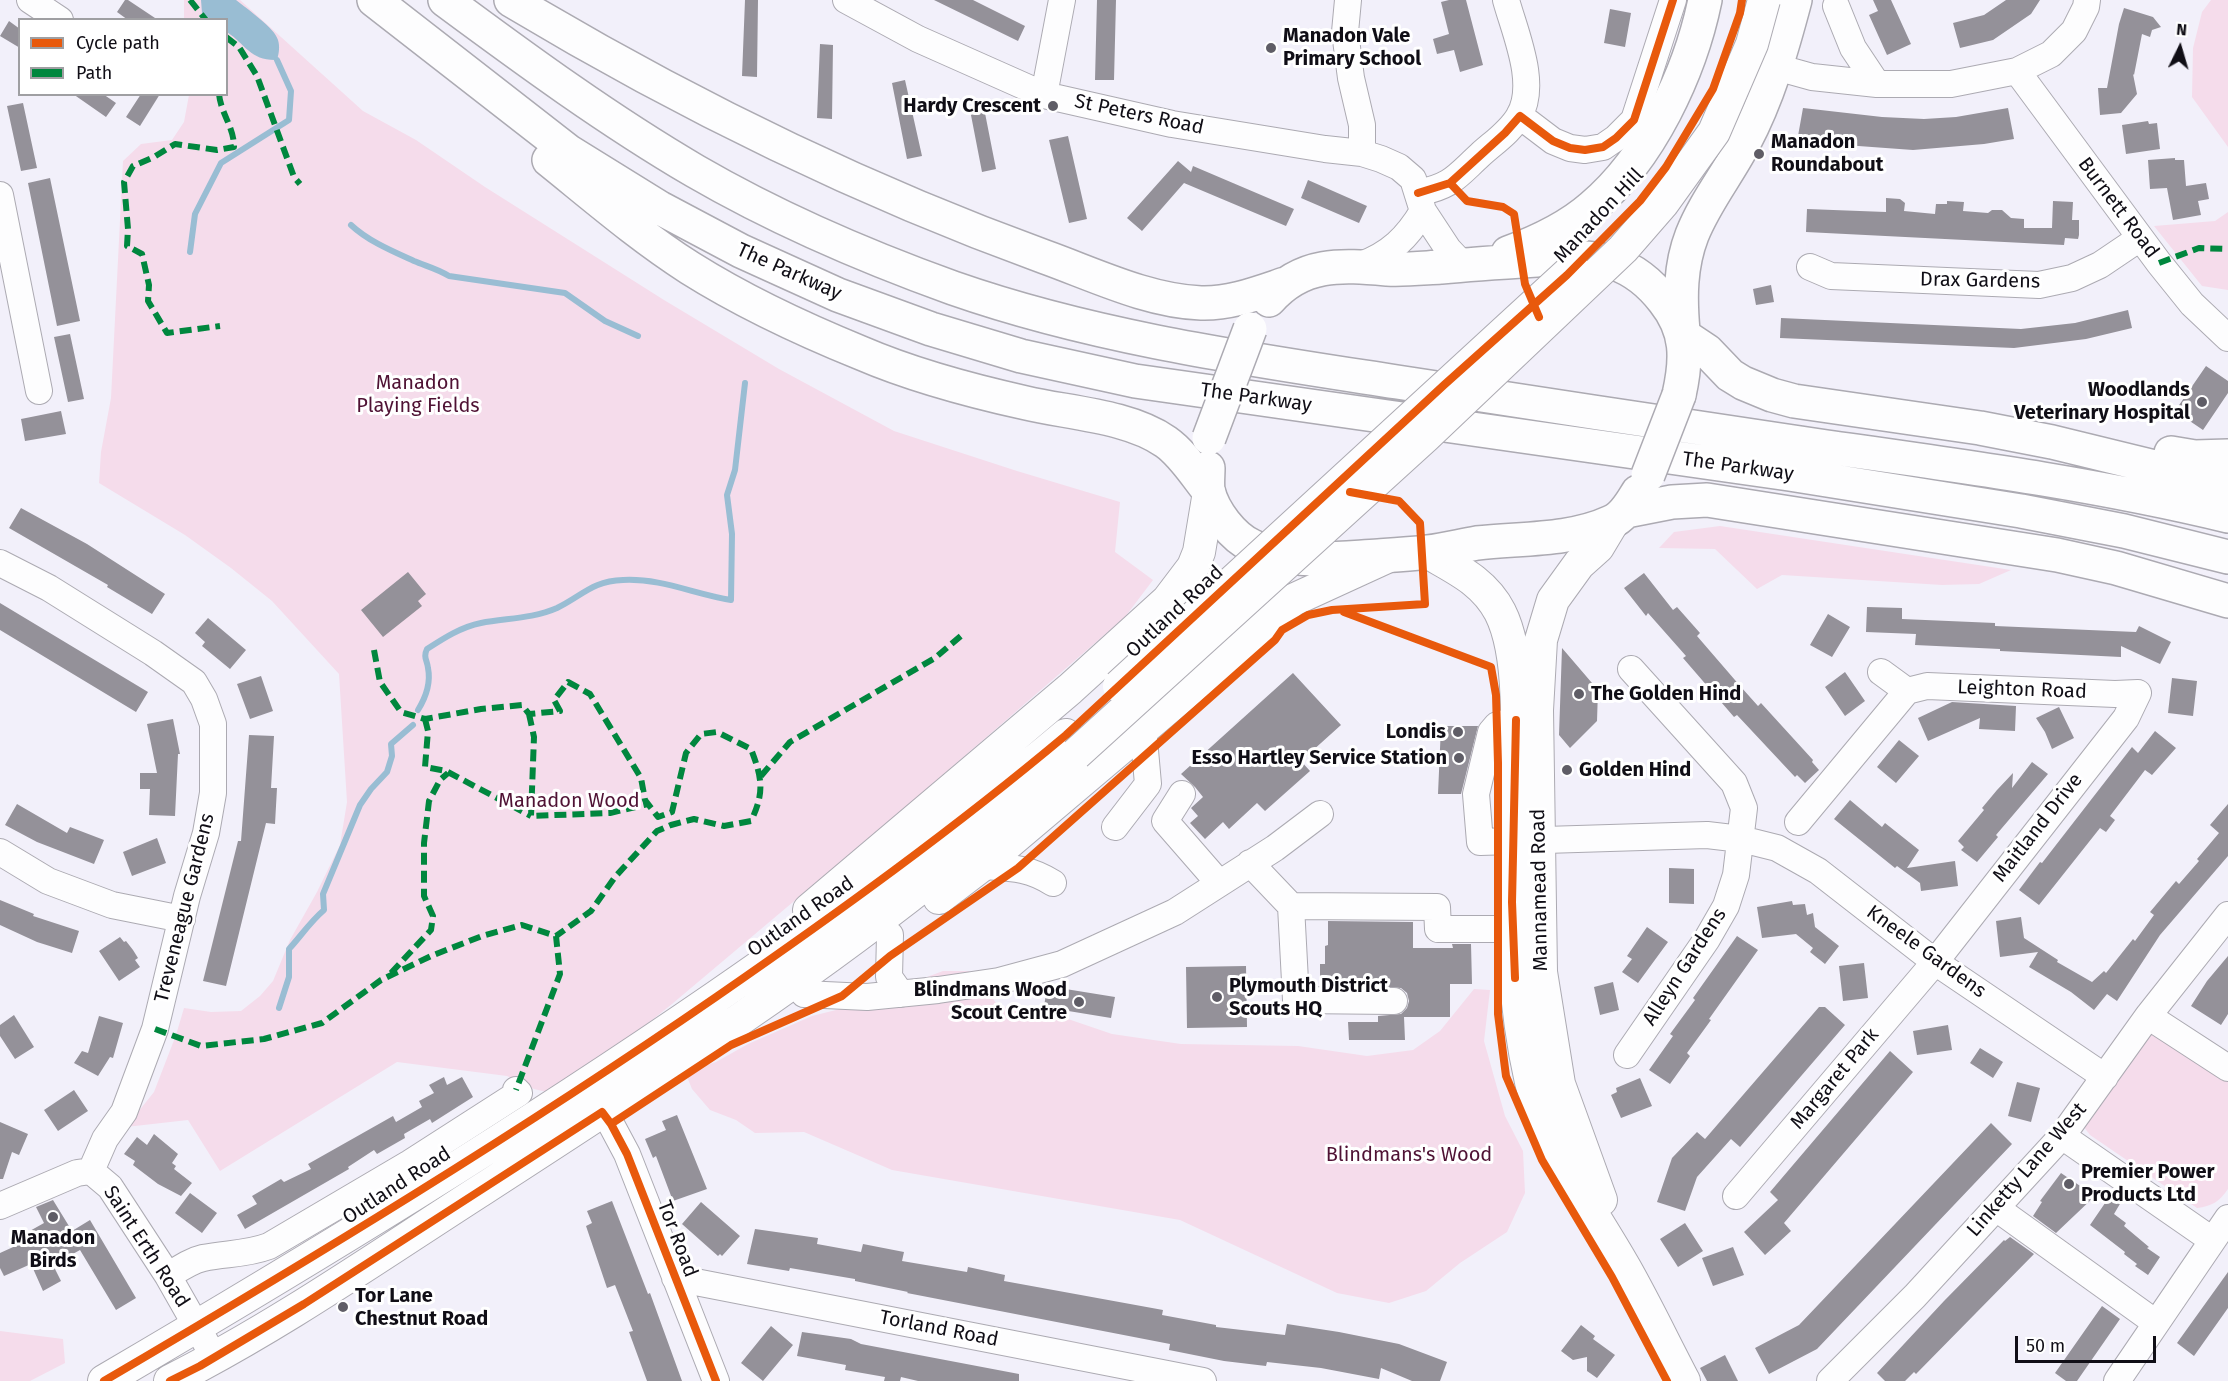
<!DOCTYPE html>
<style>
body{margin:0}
#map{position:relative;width:2228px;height:1381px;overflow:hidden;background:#f2f0fa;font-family:"Fira Sans",sans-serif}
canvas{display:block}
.legend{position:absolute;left:18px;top:18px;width:210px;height:78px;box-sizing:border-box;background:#fff;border:2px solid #9f9fa2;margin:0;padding:8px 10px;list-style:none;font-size:18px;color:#100e16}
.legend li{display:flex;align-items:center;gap:12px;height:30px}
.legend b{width:30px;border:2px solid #9f9fa2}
.north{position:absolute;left:2150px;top:18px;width:60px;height:60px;-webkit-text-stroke:4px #fff;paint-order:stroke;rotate:5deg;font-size:16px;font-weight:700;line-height:24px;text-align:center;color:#100e16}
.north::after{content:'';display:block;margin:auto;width:21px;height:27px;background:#100e16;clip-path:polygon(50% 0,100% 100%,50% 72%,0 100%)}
.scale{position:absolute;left:2015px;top:1336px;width:141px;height:27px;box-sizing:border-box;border:3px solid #100e16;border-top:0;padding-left:8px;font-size:18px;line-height:21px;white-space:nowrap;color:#100e16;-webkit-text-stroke:4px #fff;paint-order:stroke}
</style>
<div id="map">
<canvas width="2228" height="1381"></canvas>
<ul class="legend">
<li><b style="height:8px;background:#e8590c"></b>Cycle path</li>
<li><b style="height:8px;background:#00873e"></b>Path</li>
</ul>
<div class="north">N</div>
<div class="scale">50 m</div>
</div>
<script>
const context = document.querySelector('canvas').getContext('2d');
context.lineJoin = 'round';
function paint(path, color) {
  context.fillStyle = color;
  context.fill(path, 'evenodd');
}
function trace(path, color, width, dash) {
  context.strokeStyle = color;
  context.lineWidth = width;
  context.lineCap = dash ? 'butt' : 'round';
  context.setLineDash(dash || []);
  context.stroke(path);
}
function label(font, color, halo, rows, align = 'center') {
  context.font = font + ' "Fira Sans",sans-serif';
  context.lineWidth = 6;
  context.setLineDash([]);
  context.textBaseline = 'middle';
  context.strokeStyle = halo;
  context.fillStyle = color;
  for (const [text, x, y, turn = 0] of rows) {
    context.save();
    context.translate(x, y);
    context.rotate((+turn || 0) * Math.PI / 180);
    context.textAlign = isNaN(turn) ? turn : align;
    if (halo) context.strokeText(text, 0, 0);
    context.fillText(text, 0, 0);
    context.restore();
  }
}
paint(new Path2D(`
 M184,0H240L363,111L416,140L485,187L664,300L779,369L894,431L1017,471L1120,502L1115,552L1153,580L1125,617L907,806L672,1004L606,1057L551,1093L534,1089L507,1076L397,1062L220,1171L188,1120L126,1127L154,1092L176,1035L184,1008L211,1012L241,1011L260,996L273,981L290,940L317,892L340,845L347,802L339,674L272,601L231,568L185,535L99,483L101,452L111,398L123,161L141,144L172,140L184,122L189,95L226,94V20L184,19Z
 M2211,0H2228V147L2192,97L2193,48L2202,12Z
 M2228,212V290L2202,286L2154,226L2215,221Z
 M1720,526L2011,570L1979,584L1942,585L1782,575L1757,589L1715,549L1659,548L1674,532Z
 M943,971H969L983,984L998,1006L1068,1019L1112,1034L1181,1044L1298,1046L1367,1056L1413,1050L1440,1031L1474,989L1490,990L1484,1041L1505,1116L1523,1151L1525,1193L1507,1232L1460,1263L1426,1291L1389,1303L1337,1293L1180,1220L892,1170L804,1132L755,1133L736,1120L710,1110L692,1089L685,1072L716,1062L748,1044L812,1016L844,1008L892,1001L927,977Z
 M2155,1032L2228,1074V1189C2219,1202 2212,1206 2197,1208L2090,1135L2083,1126L2146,1035Z
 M0,1331L63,1339L65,1363L30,1381H0Z`), '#f5dceb');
paint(new Path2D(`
 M201,0H236C247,9 275,28 278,40C280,47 279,53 277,60C251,61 246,45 227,32L226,20L210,19L202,13Z`), '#99bdd3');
trace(new Path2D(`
 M351,225C368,241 392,251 414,261C426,266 438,269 449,276L565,293L605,321L638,336
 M190,252L195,214L221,163L289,120L291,91L277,60
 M418,710C426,697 431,683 428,668C427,660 423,657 427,649C444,638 461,627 481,623C506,618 532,619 557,608C582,596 592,581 623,580C661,578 694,594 731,600L732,534L727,495L735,470L745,383
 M279,1008L289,977V949C301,936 310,922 324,910L323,894L360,805L371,789L387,772L392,756L391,744L413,725`), '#99bdd3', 6);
paint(new Path2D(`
 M125,0H128L158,20H128L117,12Z
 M745,0H758L757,77L742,76Z
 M934,0H973L1025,26L1018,41Z
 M1097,0H1116L1114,80H1095Z
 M1449,0H1466L1483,65L1460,72L1454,50L1437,54L1433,39L1449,34L1441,2Z
 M1873,0H1891L1911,44L1887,55L1869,15L1878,11Z
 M2006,0H2040L2031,14L1993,40L1960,48L1953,23L1984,15Z
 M2124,8L2153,17L2161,27L2152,30L2150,37L2142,34L2134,75L2133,74L2137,94L2121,113L2100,115L2098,88H2107L2119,24Z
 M1610,9L1631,13L1625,47L1604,43Z
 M9,21L20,29V48L0,36Z
 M820,44L833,45L832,119L817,118Z
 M905,80L922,156L907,159L892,83Z
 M73,94H103L116,103L106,117Z
 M141,94H160L140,126L126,117Z
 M23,103L37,168L21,171L7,106Z
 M984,108L996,169L982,172L970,110Z
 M1803,108L1882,117L1924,119L1956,117L2008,108L2014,139L1984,144L1913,150L1831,144V142L1798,136Z
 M2148,121L2149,124L2157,123L2160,149L2126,154L2122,125Z
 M1068,136L1087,219L1069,223L1049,140Z
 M2175,158V160H2184L2186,186L2206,183L2209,199L2198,201L2201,215L2173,220L2167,188L2150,189L2148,160Z
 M1178,161L1191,172L1193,166L1294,209L1286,226L1184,183L1142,231L1127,218Z
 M50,178L80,321L57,326L28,183Z
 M1308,180L1367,206L1359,223L1301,198Z
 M1886,198L1900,199L1905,203L1904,211L1935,214L1936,204H1947V201L1964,202L1963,211L1988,213L1992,210H2002L2011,218L2024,219V228H2052L2053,201L2073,202L2072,220H2079V235L2078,239L2065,238L2064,245L1806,232L1807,209L1886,212Z
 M1771,285L1774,302L1756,305L1753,289Z
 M2128,310L2132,328L2086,339L2014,348L1780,338L1781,318L2021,329L2075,323Z
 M70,334L84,399L68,402L54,337Z
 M2206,366L2228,381V393L2203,430L2175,411Z
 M61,411L66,434L25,441L21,419Z
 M21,508L87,544L165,594L152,614L107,587L108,585L9,528Z
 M408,572L426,594L418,601L422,606L383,637L361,610Z
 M1644,573L1673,610L1677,607L1700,633L1697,636L1741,687L1758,706L1761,703L1813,760L1812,762L1819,770L1805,783L1797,775L1795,777L1737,715L1734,717L1683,658L1686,656L1648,613L1646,616L1624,588Z
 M0,603L148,692L136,712L0,630Z
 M1867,607L1902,608V619L1995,623V626L2136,632L2139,626L2171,642L2160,664L2121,646V657L2000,651V649L1915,645L1916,634L1866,632Z
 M1828,614L1850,627L1832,657L1810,645Z
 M208,618L246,650L230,669L202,646L205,642L195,633Z
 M1562,648L1598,690L1597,721L1570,748L1559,735Z
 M1845,672L1865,701L1845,716L1825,687Z
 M1293,673L1341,725L1301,761L1310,771L1265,811L1257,803L1229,829L1223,822L1205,839L1190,823L1198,816L1191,808L1203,797L1195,787L1181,774Z
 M261,676L273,711L250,719L237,684Z
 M2172,678L2197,681L2193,716L2168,713Z
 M1952,702L2016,706L2015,731L1979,729L1980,718L1928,741L1918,718Z
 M2059,707L2074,738L2052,749L2045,732L2036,718Z
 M173,719L180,754H178L175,816L149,815L150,789H140V773H157L147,724Z
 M1441,726H1478L1461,794H1438Z
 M2155,731L2176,748L2152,775L2145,770L2110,816L2115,820L2106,832L2100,828L2039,905L2019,890L2040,862L2042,863L2132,747L2138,753Z
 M249,735L274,736L271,788H277L275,824L266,823L226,986L203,981L238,841H241Z
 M1899,740L1919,756L1896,783L1877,767Z
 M2032,762L2048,774L1996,835L1998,837L1977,862L1961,850L1964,847L1958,841L1984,810L1982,808L1997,790L2013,773L2012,788Z
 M1850,800L1882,827L1885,823L1919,850L1907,868L1955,861L1958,886L1921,891L1920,883L1897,866L1895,868L1834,819Z
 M17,804L67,833L70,827L104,840L94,864L37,842L5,825Z
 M2228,804V856L2160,935L2117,1001L2107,994L2094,1010L2071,992L2029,967L2038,952L2000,957L1996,921L2021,917L2024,938L2058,960L2057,962L2092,982L2104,971L2106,973L2133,939L2135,941L2154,915L2150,912L2176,881L2179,884L2199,861L2197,859L2219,833L2210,825Z
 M157,838L166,863L132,876L123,852Z
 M1669,868L1694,869V904L1669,903Z
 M0,900L34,914L33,916L79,931L72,953L37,942L0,925Z
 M1792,901L1793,905L1805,904L1807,915L1813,913L1815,927L1839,946L1825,964L1810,952L1813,948L1796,934L1762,938L1757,907Z
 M1328,921L1413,922V948H1453L1452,944H1471L1472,984H1450V1017H1404L1405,1040H1349L1348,1022H1378V1016L1401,1014L1407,1008L1409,1001L1407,993L1401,988L1373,986V979H1320V964H1325V946L1328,945Z
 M1647,927L1668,942L1638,983L1622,972L1632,959L1627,956Z
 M1737,936L1758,950L1709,1019L1711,1020L1687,1053L1690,1056L1670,1084L1649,1070L1673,1036L1670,1034L1695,1000L1693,998Z
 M120,937L124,942L126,941L133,950L138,958L135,960L140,967L119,981L99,951Z
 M2228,956V1014L2221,1025L2191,1006L2207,981Z
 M1864,963L1868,998L1843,1001L1839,966Z
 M1246,966L1247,1027L1187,1028L1186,967Z
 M1613,982L1619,1010L1600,1015L1594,987Z
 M1047,986L1115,997L1111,1018L1044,1007Z
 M1819,1007H1825L1845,1025L1740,1147L1731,1139L1697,1177L1685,1211L1657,1202L1672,1158L1697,1132L1705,1139Z
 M14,1015L34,1047L15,1059L0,1036V1025Z
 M99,1016L123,1023L113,1058L110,1057L98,1076L74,1063L82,1051L88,1053Z
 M1948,1025L1952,1050L1917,1055L1913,1031Z
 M1980,1048L2003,1062L1993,1078L1970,1063Z
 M1890,1051L1913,1072L1784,1223L1791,1231L1765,1255L1744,1232L1778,1200L1770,1192Z
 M444,1077L447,1085L462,1077L473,1097L432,1123L430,1119L404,1134L405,1138L377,1154L374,1150L348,1167L349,1169L245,1229L237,1215L257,1204L252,1196L281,1179L284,1182L311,1169L308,1164L393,1116L396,1122L422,1107L419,1101L434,1093L429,1085Z
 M1640,1078L1652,1106L1621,1118L1611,1095L1617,1092L1616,1088Z
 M2017,1082L2040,1088L2031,1122L2008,1116Z
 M74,1090L88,1111L58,1131L44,1110Z
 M677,1115L707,1189L673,1201L656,1156L653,1158L645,1139L666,1130L662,1121Z
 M0,1122L28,1134L19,1155L12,1152L3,1179H0Z
 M1991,1123L2012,1144L1817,1349L1769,1374L1755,1348L1799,1325Z
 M154,1134L178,1154L172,1163L176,1166L174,1169L192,1183L181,1196L158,1184L133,1165L135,1161L124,1154L137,1137L147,1145Z
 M2061,1173L2095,1196L2056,1233L2033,1216L2042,1202L2040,1201Z
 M2114,1190L2124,1197L2114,1214L2126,1223L2124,1226L2149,1247L2147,1248L2160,1257L2148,1275L2135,1266L2137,1264L2124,1254L2125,1252L2090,1225Z
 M190,1193L217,1213L202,1233L175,1213Z
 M53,1200L72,1231L90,1220L136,1298L116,1310L80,1250L53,1265L61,1281L43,1291L31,1264L4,1276L0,1268V1253L22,1243L19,1237L44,1223L36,1207Z
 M612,1201L648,1294L650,1293L682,1381H647L629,1332L633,1331L615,1285L607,1288L586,1226L592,1223L587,1211Z
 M701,1202L740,1236L722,1256L720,1254L718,1256L682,1224Z
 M1685,1223L1703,1251L1678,1267L1660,1239Z
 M755,1229L818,1238L817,1244L861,1252L863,1244L904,1252L902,1261L967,1272L968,1267L1005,1275L1004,1281L1163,1310L1162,1315L1216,1325V1327L1285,1335L1287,1324L1339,1332L1399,1344L1447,1362L1440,1381H1412L1381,1368L1379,1379L1321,1368L1267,1362L1266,1366L1224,1361L1169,1350L1170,1344L907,1293L908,1292L855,1281V1279L790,1268L789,1271L747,1264Z
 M2010,1237L2034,1254L1916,1374L1914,1372L1905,1381H1885L1877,1373L1944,1301L2004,1240L2005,1241Z
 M1733,1247L1744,1275L1713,1286L1702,1258Z
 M2228,1272V1308L2194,1356L2177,1343Z
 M2102,1306L2120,1319L2077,1381H2066L2055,1373Z
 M1581,1325L1595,1336L1593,1339L1615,1355L1597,1378L1587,1371V1357L1573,1360L1561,1351Z
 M771,1326L793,1345L763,1381L741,1363Z
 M802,1332L851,1339L861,1344L1019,1374V1381H918L901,1377L900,1381H884L885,1377L845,1370L846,1365L797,1356Z
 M1725,1355L1738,1381H1707L1700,1368Z`), '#949199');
const minor = new Path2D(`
 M30,0L60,20
 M846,0L918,39L1044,95L1172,124L1325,149L1362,153L1381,159L1399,167L1413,179L1423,211L1448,249L1463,265
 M1348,0L1345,32L1351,78L1362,125V153
 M1836,6L1853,48L1877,84
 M1776,67L1812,77L1877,84H1951L2017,71L2051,54L2074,31L2086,7L2087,0
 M2017,71L2159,263L2192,304L2228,338
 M1044,95L1062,0
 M1520,116L1553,141L1570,148L1585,150L1603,147L1616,138L1634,120L1673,0
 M1418,193C1452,186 1456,177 1480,155C1493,143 1510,132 1519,116C1538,84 1515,33 1506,0
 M0,195L39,391
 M1361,265C1390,254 1407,238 1423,211
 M1810,267L1831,276L2039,285L2072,278L2100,265L2140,238
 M0,563L49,588L153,653L194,682L204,699L213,724V793L206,833L187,896L155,1029L124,1112L105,1139L91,1171
 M1881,672L1907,691
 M1516,720L1497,725L1491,732L1476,794L1480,842L1707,835L1741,839L1777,848L1818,871L1935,962L2105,1077
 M1182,794L1165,821L1219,883
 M1115,827L1148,784L1143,728
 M0,852L48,881L112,905L182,919
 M1250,863L1291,906L1437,907L1438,929H1513
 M981,866C1010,868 1028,867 1053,883
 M1291,906L1296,1000L1394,1001
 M890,935L889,977L901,994
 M804,994L867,997L938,990L999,981L1062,964L1175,912L1275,848L1320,814
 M2148,1016L2228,1068
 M1627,1055L1707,939L1726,906L1736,875L1744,808L1734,783L1631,669
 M602,1112L611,1124L627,1154L716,1381
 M2062,1136L2212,1240
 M91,1171L110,1187L168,1276L214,1357
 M1736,1196L1935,962L2126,718L2138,693L2115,694L1927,686L1907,691L1798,822
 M0,1206L77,1173L91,1171
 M1996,1208L2156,1323
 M168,1276C179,1269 190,1261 203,1258C226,1253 245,1255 269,1246L410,1163L519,1093L516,1090
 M675,1278L1203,1381
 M1830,1381L1915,1296L2062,1136L2148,1016L2228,915
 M2117,1381L2228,1218`);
const major = new Path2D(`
 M1427,552C1456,569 1484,581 1500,612C1528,667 1513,779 1512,842C1511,922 1513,1003 1531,1082C1546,1150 1591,1208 1625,1268C1646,1305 1664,1343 1684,1381
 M939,898L981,866L1260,630L1293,600L1389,556
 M809,910L1070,689L1168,600L1193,567L1199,552L1209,492
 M1601,1200L1559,1084L1541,972L1537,710L1541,640L1553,600L1579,564L1598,547L1613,522
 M104,1381C312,1259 517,1134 716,997C836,914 954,829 1066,735
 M170,1381C279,1326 380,1255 483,1189C643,1085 806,981 955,860C993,828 1029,795 1066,762`);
const highway = new Path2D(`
 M374,0L568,151L660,208L741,251L838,295L931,329L1021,356L1135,381L1789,474L2021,511L2124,531L2228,557
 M445,0C526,60 608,120 695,171C776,218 864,256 953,288C1096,338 1248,359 1397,382C1540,404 1684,426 1827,447C1961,466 2096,484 2228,516
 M511,0C681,102 858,189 1045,257C1095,275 1148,301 1201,303C1230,304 1258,293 1285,284
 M549,160C595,197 640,236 690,268C744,302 802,329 861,353C912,375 972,391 1026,403C1069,413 1129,416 1166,442C1183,454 1195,474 1208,490
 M1508,253C1538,242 1568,228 1592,207C1650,158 1690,73 1705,0
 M1269,300C1302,262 1341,265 1387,269C1404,270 1423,268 1441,267C1473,264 1505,262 1537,260C1561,258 1590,255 1614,263C1634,270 1651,284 1664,301C1688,331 1687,359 1679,395
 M1683,331C1680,298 1680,266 1692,235C1705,202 1728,174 1744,143C1768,98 1782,49 1795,0
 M1683,335L1707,351L1730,375L1743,383L1772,395L1794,401L1980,428L2052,442L2228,485
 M2171,453L2195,457L2228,456
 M1208,468C1208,475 1207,483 1208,490C1213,512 1233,537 1252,546C1289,565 1338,558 1378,556C1394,555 1411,554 1428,552C1444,550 1460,546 1477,543C1521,538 1570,541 1611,522C1624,517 1631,503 1638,492
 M1626,511L1672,502L1707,500L2057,555L2116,568L2228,601`);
trace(minor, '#acaab2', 28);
trace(major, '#acaab2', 34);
trace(highway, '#acaab2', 36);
trace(minor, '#fdfdfe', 26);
trace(major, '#fdfdfe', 32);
trace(highway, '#fdfdfe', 33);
const majorBridge = new Path2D(`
 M1119,686L1573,269
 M1076,754L1425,437L1623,249L1663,203L1714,132L1752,44L1764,0`);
const highwayBridge = new Path2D(`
 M1209,438L1250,329
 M1648,475L1679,395`);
trace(majorBridge, '#acaab2', 34, []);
trace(highwayBridge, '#acaab2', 36, []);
trace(majorBridge, '#fdfdfe', 32);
trace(highwayBridge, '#fdfdfe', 33);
trace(new Path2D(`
 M190,0L206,20
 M226,37L239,47L257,76L294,177L300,184
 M219,94C221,114 234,127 234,147L217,150L175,144L154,157L133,166L124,182L128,229L127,246L142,254L149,285L148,301L167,333L220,326
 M2159,263L2199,248L2228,249
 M374,650L380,682L401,712L425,719L481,709L522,705L529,714L560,711L554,700L568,682L590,694L641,778L645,800L658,817L672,812L686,753L701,734L717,732L751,749C762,778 765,792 751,821L724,826L694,819L671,825L657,831L615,877L591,911L556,936
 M529,714L534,737L531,816L610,813L648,804
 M425,719L428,731L425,767L446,771L531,816
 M761,776L790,742L935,658L962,635
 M391,973L431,930L433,916L424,896V843L429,801L440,780L448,773
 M155,1029L201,1046L264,1039L322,1023L381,980L431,956L482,936L522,925L556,936L560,974L516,1090`), '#00873e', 6, [12, 6]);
trace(new Path2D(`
 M1450,183L1467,201L1503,207L1514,214L1525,284L1539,317
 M1418,193L1450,183L1505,133L1520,116L1553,141L1570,148L1585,150L1603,147L1616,138L1634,120L1673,0
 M1344,612L1491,667L1496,695L1498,763V1014L1506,1076L1542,1160L1612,1277L1667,1381
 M1515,978L1512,902L1516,720
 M611,1124L731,1045L842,996L890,956L1018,868L1275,640L1282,630L1308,615L1332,610L1425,604L1420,523L1399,501L1350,492
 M104,1381C312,1259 517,1134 716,997C836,914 954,829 1066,735L1444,385L1567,275L1640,201L1666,167L1713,89L1740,13L1742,0
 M170,1381L200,1366L304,1304L602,1112L611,1124L627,1154L716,1381`), '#e8590c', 8);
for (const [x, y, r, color] of [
 [1271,48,6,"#5f5d66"],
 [1053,106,6,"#5f5d66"],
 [1759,154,6,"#5f5d66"],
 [2202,402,6,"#5f5d66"],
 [1579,694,6,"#5f5d66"],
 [1458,732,6,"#5f5d66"],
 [1459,758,6,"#5f5d66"],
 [1567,770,6,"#5f5d66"],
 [1217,997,6,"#5f5d66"],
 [1079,1002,6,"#5f5d66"],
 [2069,1184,6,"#5f5d66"],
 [53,1217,6,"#5f5d66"],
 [343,1307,6,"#5f5d66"]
]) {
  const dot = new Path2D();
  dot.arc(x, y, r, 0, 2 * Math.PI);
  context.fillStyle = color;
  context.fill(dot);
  trace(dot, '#fff', 2);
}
label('bold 20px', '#100e16', '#fff', [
 ["Manadon Vale",1283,36],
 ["Primary School",1283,59],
 ["Hardy Crescent",1041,106,"right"],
 ["Manadon",1771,142],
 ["Roundabout",1771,165],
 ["Woodlands",2190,390,"right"],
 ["Veterinary Hospital",2190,413,"right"],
 ["The Golden Hind",1591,694],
 ["Londis",1446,732,"right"],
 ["Esso Hartley Service Station",1447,758,"right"],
 ["Golden Hind",1579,770],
 ["Plymouth District",1229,986],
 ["Scouts HQ",1229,1009],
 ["Blindmans Wood",1067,990,"right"],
 ["Scout Centre",1067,1013,"right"],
 ["Premier Power",2081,1172],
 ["Products Ltd",2081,1195],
 ["Manadon",53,1238,"center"],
 ["Birds",53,1261,"center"],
 ["Tor Lane",355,1296],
 ["Chestnut Road",355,1319]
], 'left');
label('20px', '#100e16', '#fff', [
 ["St Peters Road",1139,115,12],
 ["Burnett Road",2118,208,53],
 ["Manadon Hill",1599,216,-47],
 ["The Parkway",789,272,24],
 ["Drax Gardens",1980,281,1],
 ["The Parkway",1256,398,8],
 ["The Parkway",1738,467,8],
 ["Outland Road",1175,612,-43],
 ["Leighton Road",2022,690,2],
 ["Maitland Drive",2038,828,-52],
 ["Mannamead Road",1540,890,-91],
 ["Treveneague Gardens",185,908,-76],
 ["Outland Road",801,917,-35],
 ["Kneele Gardens",1926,952,36],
 ["Alleyn Gardens",1685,967,-57],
 ["Margaret Park",1835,1079,-50],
 ["Linketty Lane West",2027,1170,-49],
 ["Outland Road",397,1186,-33],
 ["Tor Road",677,1239,69],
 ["Saint Erth Road",146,1247,57],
 ["Torland Road",939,1329,11]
]);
label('20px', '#4f1234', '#fff', [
 ["Manadon",418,383],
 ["Playing Fields",418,406],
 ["Manadon Wood",569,801],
 ["Blindmans's Wood",1409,1155]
]);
</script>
